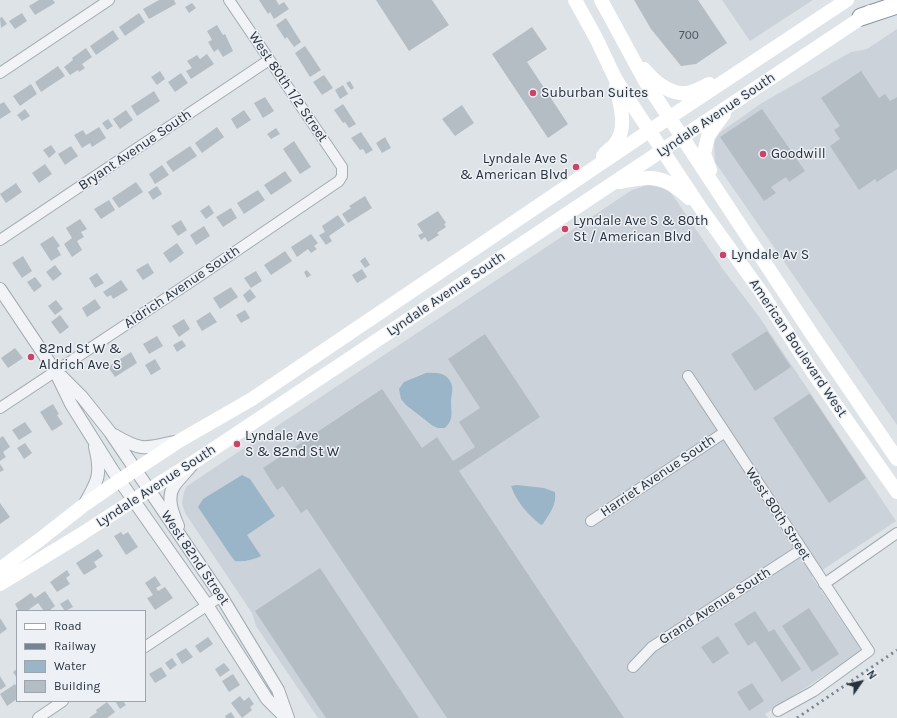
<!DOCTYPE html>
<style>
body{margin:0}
#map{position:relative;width:897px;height:718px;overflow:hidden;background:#dee3e7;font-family:Karla,sans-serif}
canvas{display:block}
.legend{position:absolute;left:16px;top:610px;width:130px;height:92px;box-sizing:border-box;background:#edf1f5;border:1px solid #9ea5ac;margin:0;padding:5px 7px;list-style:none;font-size:12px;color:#27323e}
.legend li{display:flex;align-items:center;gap:8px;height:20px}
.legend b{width:20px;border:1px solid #9ea5ac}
.north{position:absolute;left:841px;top:662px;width:40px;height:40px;-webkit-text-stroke:3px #edf1f5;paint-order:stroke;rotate:56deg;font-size:11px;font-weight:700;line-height:16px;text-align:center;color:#27323e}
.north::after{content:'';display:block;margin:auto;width:14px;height:18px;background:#27323e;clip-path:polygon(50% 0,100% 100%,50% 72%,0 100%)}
</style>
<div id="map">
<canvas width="897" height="718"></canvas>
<ul class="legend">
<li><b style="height:5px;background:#fff"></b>Road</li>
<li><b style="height:5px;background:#788491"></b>Railway</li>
<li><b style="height:11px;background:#99b5c7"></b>Water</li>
<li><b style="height:11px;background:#b5bdc4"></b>Building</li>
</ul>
<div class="north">N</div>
</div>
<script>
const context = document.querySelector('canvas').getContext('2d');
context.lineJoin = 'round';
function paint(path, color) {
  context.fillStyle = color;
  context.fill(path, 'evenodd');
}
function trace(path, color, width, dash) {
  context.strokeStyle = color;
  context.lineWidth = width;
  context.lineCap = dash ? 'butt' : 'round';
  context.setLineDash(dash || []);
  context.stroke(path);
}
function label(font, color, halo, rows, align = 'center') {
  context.font = font + ' Karla,sans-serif';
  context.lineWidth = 3;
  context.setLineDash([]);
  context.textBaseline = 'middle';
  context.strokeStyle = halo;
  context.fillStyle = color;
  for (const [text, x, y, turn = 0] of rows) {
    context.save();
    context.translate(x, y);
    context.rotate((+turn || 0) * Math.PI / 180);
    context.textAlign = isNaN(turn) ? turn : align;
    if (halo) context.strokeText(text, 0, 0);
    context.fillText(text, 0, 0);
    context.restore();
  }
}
paint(new Path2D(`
 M722,0H813L750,41Z
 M897,29V425L715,162L714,143L719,133L762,103L851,52L867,49Z
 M647,185L663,188L669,191L674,197L722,268L760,318L896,521L812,577L862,651L765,714L768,718H318L256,626L252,613L185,513L182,503L184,492L187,486L632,190Z`), '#ccd2d9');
paint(new Path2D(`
 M426,373C437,372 449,373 452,386C453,390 451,397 451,402C451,413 454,419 445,428H438L433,426L406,405L401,399L399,389L404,382Z
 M242,475L250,479L275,516L247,535L261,556C253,560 244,562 235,561L231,556L198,507L203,499Z
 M517,485L544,488L555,492C557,505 549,514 543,524L541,525C528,515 516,501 511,486Z`), '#99b5c7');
paint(new Path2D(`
 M39,0H53L55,3L35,15L29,6Z
 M159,0H174L176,4L149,19L143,9Z
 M259,0H276L279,5L284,2L289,9L274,19L270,12L268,14Z
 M376,0H432L449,25L409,51Z
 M634,0H698L727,43L696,64L681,66L651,29Z
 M192,3L196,8L189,13L185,7Z
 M22,13L27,21L15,29L9,21Z
 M139,13L145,22L125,36L119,27Z
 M2,17L7,24L1,28L0,18Z
 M286,18L301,42L294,47L287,37L285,39L276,25Z
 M217,25L223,35L225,34L233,51L223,57L218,49L214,52L208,42L212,40L207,31Z
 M532,27L547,49L527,62L568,124L548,138L492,54Z
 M113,30L119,39L96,55L90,46Z
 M305,46L321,70L310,77L295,53Z
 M86,48L92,57L82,64L85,68L79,72L78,70L70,75L64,67L73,60L72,58Z
 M207,54L214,64L191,79L186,71L192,68L187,61L197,55L200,59Z
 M58,66L65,76L41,92L35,82Z
 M160,71L165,79L157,85L151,77Z
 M861,71L879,98L885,94L890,101L897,97V169L877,182L875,179L859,190L830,146L840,139L834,130L840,126L821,98Z
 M181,73L188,83L175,92L168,82Z
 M324,75L333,88L322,95L313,82Z
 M350,81L354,88L351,90L346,83Z
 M31,84L37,94L20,106L13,96Z
 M343,85L348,94L340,99L335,90Z
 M154,91L160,101L137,116L131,106Z
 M265,97L274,111L263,118L254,103Z
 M4,102L11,112L0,119V104Z
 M343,104L356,124L349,128L345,122L343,123L334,110Z
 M462,105L474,123L455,136L442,119Z
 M25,109L30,116L22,121L17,115Z
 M762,109L805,171L789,182L786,177L771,187L776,193L764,201L720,137Z
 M126,110L133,120L120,129L113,119Z
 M244,110L251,120L237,129L231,119Z
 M108,119L113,126L107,130L102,123Z
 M99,127L106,138L92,147L90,143L82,148L74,135L83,130L86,135Z
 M217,127L224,137L202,153L195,143Z
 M276,128L280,134L271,139L267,134Z
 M361,132L373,150L366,154L363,149L360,150L351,138Z
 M385,137L391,148L382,153L376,143Z
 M294,141L311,167L300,174L283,149Z
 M51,145L56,152L49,158L43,150Z
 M71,146L78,156L65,165L58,154Z
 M190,146L197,156L173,172L166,162Z
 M45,164L52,174L39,183L32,173Z
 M162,165L169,175L155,184L149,174Z
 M285,171L292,181L271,195L264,185Z
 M136,182L143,192L119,208L112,198Z
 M16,183L22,192L6,203L0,194Z
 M157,186L162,194L153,200L148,192Z
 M258,190L265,200L244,214L237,203Z
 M365,196L372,208L348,223L342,214L351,208L349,206Z
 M109,200L115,210L101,219L94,209Z
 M209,205L214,213L206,219L200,211Z
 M231,208L237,218L223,227L216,217Z
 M438,211L446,223L444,224L446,227L437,233L439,235L428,242L425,237L421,240L418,235L423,233L417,224Z
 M338,215L345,225L329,236L332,241L326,245L319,235L325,232L322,226Z
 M80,219L87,229L81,232L84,237L77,241L82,250L72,257L64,244L72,238L66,228Z
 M181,220L187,230L178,236L171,226Z
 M204,226L210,236L196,245L190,235Z
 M311,234L318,243L314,246L317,249L311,253L308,249L297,257L291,247Z
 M53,236L60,246L57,248L61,255L51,261L40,244Z
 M177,243L184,253L170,263L163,253Z
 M285,251L292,261L271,275L264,265Z
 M23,256L32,271L22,278L12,263Z
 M365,257L370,265L365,268L360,261Z
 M148,263L154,273L143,280L136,270Z
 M55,265L62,274L53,281L46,272Z
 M362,269L367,277L357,283L352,275Z
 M307,270L311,275L307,278L304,272Z
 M256,271L262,281L251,288L244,278Z
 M97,273L104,283L95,288L89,278Z
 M35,277L42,286L34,292L27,282Z
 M121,280L128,290L113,299L111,295L107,297L103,292Z
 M231,287L238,297L220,309L213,298Z
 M250,289L256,297L248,303L243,295Z
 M95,299L101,308L87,317L82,308Z
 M56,300L63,309L55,315L48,306Z
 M245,310L250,318L241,323L236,315Z
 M210,312L217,322L202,331L196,321Z
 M60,315L69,327L60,334L51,322Z
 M184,319L190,329L179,337L172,326Z
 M767,331L791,367L755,391L731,354Z
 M485,334L540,417L459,471L624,718H447L307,509L301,513L283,486L277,490L263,468L382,389L422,448L437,437L453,461L475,447L459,422L480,408L448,359Z
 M157,336L163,346L149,354L143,344Z
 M182,340L186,346L177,352L173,345Z
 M15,348L23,358L8,368L1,358Z
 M131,352L137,363L115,377L108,367Z
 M155,359L161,369L151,375L145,365Z
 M809,394H810L866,478L829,503L773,418Z
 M53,404L59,414L57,415L63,424L52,431L40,412Z
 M25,422L32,432L19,440L12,430Z
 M3,436L10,447L3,452L6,457L0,461V438Z
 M25,443L32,453L24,459L17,448Z
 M0,464L4,470L0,472Z
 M0,503L10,517L0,524Z
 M121,532L123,535L128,532L138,547L126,555L114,536Z
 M98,549L103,556L94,562L97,567L84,575L76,563Z
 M320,568L419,718H326L255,611Z
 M67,570L70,575L66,578L70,584L57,592L50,582Z
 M155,576L161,585L156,588L158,591L165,587L173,598L155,610L147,598L153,595L145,583Z
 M45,591L55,606L49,611H44L38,603L27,611H19L15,604L31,593L35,598Z
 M68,599L73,607L65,611L60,604Z
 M809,608L839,654L812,672L782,626Z
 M755,611L769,632L774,629L801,669L782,682L755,641L748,646L734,624Z
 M0,618L7,629L0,634Z
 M718,636L729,653L713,664L701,647Z
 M208,637L213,644L200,653L195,646Z
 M186,648L193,657L182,664L176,654Z
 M172,658L177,665L170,670L165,663Z
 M224,663L230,670L220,677L215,669Z
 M161,667L167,676L155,683L149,674Z
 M17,669V678L13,672Z
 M233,674L240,685L229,692L222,681Z
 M0,676L6,686L0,690Z
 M752,683L764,701L749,711L737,692Z
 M15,684L17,687V699L7,706L0,694Z
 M240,696L244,701L249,697L254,704L250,707L252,710L242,718L231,703Z
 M115,701H123L126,705L120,709Z
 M107,702L115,712L107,718H89L97,712L96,710Z
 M231,712L235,718H226L225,716Z`), '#b5bdc4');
const minor = new Path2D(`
 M0,73L109,0
 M0,240L269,60
 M688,376L869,651L814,691L778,711
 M0,408L198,277L339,181L342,176V167L229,0
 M591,521L725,432
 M824,584L897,533
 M145,647L221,596
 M633,667L652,647L801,550
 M38,718L63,701`);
const tertiary = new Path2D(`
 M0,289L55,371L71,404L113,471L207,605L267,699L286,718
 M62,377L82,397L110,432L221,596L278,690L288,718
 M114,435C141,451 144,449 174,442
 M84,505C98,481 102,474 95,447
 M178,526C173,514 166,498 174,486C177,481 186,472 191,466`);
const motorway = new Path2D(`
 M861,17L897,5`);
trace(minor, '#a3aab1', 12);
trace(tertiary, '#a3aab1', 14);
trace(motorway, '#86929e', 19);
trace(minor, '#f1f3f6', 10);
trace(tertiary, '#f1f3f6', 12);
trace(new Path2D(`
 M575,0L596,38L615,78L627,97L702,210L761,292L812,371L897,492
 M601,0L645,81L661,105L813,336L897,459
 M644,69C653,80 666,91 680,93C689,95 701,88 709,84
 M603,156C606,151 611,149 615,144C628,128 620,104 616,86
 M710,170L704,154L708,136L724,114
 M620,182C653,176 663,174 689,198
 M0,569L38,541L84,505L120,480L179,441L252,399L649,131L847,0
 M0,584L80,535L160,483L194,462L870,12`), '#fff', 14);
trace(motorway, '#fff', 17);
trace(new Path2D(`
 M797,718L897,650`), '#788491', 3, [2, 4]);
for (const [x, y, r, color] of [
 [533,93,4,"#cc4368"],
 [763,154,4,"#cc4368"],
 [576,167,4,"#cc4368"],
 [565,229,4,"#cc4368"],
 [723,255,4,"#cc4368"],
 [31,357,4,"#cc4368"],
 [237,444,4,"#cc4368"]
]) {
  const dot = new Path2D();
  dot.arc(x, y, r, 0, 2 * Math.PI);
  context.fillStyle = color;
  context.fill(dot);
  trace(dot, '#edf1f5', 1.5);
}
label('12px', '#4a5560', null, [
 ["700",689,36]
]);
label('14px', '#27323e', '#edf1f5', [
 ["West 80th 1/2 Street",288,87,56],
 ["Lyndale Avenue South",716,115,-34],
 ["Bryant Avenue South",135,150,-34],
 ["Aldrich Avenue South",182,287,-34],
 ["Lyndale Avenue South",446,294,-34],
 ["American Boulevard West",798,348,56],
 ["Harriet Avenue South",658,476,-34],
 ["Lyndale Avenue South",156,486,-33],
 ["West 80th Street",778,514,57],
 ["West 82nd Street",195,558,56],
 ["Grand Avenue South",715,606,-33]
]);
label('14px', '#27323e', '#edf1f5', [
 ["Suburban Suites",541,93],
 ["Goodwill",771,154],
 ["Lyndale Ave S",568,159,"right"],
 ["& American Blvd",568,175,"right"],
 ["Lyndale Ave S & 80th",573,221],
 ["St / American Blvd",573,237],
 ["Lyndale Av S",731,255],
 ["82nd St W &",39,349],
 ["Aldrich Ave S",39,365],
 ["Lyndale Ave",245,436],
 ["S & 82nd St W",245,452]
], 'left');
</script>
